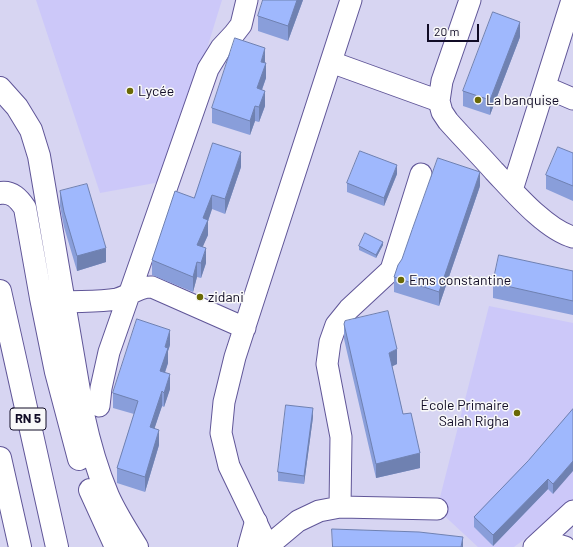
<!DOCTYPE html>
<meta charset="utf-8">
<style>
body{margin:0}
#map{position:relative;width:573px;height:547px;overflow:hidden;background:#d7d5f2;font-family:Barlow,sans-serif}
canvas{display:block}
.scale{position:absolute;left:427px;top:24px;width:52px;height:18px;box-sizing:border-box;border:2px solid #110c26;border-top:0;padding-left:5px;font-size:12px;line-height:14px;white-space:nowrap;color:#110c26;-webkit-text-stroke:3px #f9f9f9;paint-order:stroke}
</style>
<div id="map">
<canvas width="573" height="547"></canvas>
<div class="scale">20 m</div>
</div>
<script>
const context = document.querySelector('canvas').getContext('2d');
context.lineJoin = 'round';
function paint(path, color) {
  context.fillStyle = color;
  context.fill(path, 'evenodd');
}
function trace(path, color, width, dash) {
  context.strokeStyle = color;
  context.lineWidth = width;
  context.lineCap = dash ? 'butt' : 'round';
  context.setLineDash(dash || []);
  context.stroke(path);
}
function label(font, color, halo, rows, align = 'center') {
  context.font = font + ' Barlow,sans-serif';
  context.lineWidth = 3;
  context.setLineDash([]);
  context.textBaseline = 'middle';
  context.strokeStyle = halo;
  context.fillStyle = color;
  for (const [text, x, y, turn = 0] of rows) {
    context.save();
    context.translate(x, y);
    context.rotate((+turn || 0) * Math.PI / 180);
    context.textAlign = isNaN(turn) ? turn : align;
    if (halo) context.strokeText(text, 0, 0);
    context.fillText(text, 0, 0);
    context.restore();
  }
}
paint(new Path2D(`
 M36,0H222L166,181L100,193Z
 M489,306L573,323V503L514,547H478L437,509Z`), '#ccc8f9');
const street = new Path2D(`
 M470,0L442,81L439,101L442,112L448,121C463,138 479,154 494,171C513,191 546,230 573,237
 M331,62L439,101
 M545,87L573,99
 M512,190L572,0
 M64,302C81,301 100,302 117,299C129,296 139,286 152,287L245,328
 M99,406L101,388L109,352L208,69L221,48L234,34L241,25L247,0
 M340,507L341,437L327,364L330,342L336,325L349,309L391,270L421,174
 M542,540L565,547
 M268,546L298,521L319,511L340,507L437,509
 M268,547L229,466L221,433L224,402L235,357L351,0
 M534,547L573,511`);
const highway = new Path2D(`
 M0,88L17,107L31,130L39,156L83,414C89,442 97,470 108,496C116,514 127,531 137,547
 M0,193C12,191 19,199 25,208L41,298L56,372L79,459
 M0,291L57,547
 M0,458L20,547
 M90,490L116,547
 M249,547L256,522`);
trace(street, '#605698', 23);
trace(highway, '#605698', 24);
trace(street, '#fff', 21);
trace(highway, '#fff', 22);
paint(new Path2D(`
 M303,0L288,41L258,31V16Z
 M520,37L490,115L463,106V91Z
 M265,63L266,78L262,90L265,106L259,122L255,121L250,135L212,123V108Z
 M573,153V201L546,189V175Z
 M241,167L225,214L212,209L208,221V235L202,247L206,263L201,278L197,277L193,292L152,275V260L194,198Z
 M397,174L384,206L347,192V183Z
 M480,186L439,306L394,292V277Z
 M60,191L106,262L77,271L64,227L60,206Z
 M383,245L376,258L359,250V246Z
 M573,271V315L493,298V283Z
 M344,324L397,364L392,366L403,414L420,468L376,478L344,339Z
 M170,345L168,351V363L165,373L170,389L164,407L162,406L154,429L159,445L145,492L117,483V468L134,414L113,408V393Z
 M573,409L553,494L548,489L493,546L474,527V517L528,461Z
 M313,417L304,484L278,481V472Z`), '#899eda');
paint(new Path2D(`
 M297,0H303L288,41V26Z
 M520,22V37L490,115V100Z
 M265,48V63L261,62Z
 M266,63V78L257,103V88Z
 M265,91V106L259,122V107Z
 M255,106V121L250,135V121Z
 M241,152V167L225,214V199Z
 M397,165V174L384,206V198Z
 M480,172V186L439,306V292Z
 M212,195V209L208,221V235L197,260V245L203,218Z
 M383,242V245L376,258V255Z
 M106,248V262L77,271V256Z
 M206,248V263L201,278V263Z
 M197,262V277L193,292V277Z
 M170,330V345L168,351V363L160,386V371L165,347Z
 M397,349V364L389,368V353Z
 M170,374V389L164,407V393Z
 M162,391V406L150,442V427Z
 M313,408V417L304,484V476Z
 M159,430V445L145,492V477Z
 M420,453V468L376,478V464Z
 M573,461V471L553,494V484Z
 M548,479V489L493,546V535Z
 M463,537V547H461Z`), '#6f81b1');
const building = new Path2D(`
 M263,0H297L288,26L258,16Z
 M493,12L520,22L490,100L463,91Z
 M235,38L265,48L261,62L266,63L257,88L265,91L259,107L255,106L250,121L212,108Z
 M213,143L241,152L225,199L212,195L203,218L208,220L197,245L206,248L201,263L197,262L193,277L152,260L175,191L194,198Z
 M558,147L573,153V186L546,175Z
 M360,151L397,165L384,198L347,183Z
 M438,158L480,172L439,292L394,277L398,265L402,259L412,230Z
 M87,184L106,248L77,256L64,212L60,191Z
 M365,233L383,242L376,255L359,246Z
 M499,255L573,271V301L493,283Z
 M388,311L397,349L389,353L403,414L411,413L420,453L376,464L344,324L345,321Z
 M137,319L170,330L165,347L168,348L160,371L170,374L164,393L162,391L150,427L159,430L145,477L117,468L138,401L113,393Z
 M286,405L313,408L304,476L278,472Z
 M573,409V461L553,484L548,479L493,535L474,517L528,461Z
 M332,529L419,532L463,537L461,547H333Z`);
paint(building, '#9fb8fd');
trace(building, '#6f81b1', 1);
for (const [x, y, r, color] of [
 [130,91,4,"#6a6905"],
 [478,100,4,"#6a6905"],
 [401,280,4,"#6a6905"],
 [200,297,4,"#6a6905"],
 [517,413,4,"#6a6905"]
]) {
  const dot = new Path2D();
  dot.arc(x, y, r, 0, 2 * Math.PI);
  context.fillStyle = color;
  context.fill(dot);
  trace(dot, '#f9f9f9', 1.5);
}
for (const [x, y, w] of [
 [28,419,36]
]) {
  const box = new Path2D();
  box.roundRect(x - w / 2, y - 11, w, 22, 3);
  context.fillStyle = '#f9f9f9';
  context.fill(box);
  trace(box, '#110c26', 1);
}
label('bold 13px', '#110c26', null, [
 ["RN 5",28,419]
]);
label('14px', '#110c26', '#f9f9f9', [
 ["Lycée",138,91],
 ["La banquise",486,100],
 ["Ems constantine",409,280],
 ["zidani",208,297],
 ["École Primaire",509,405,"right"],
 ["Salah Righa",509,421,"right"]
], 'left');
</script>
